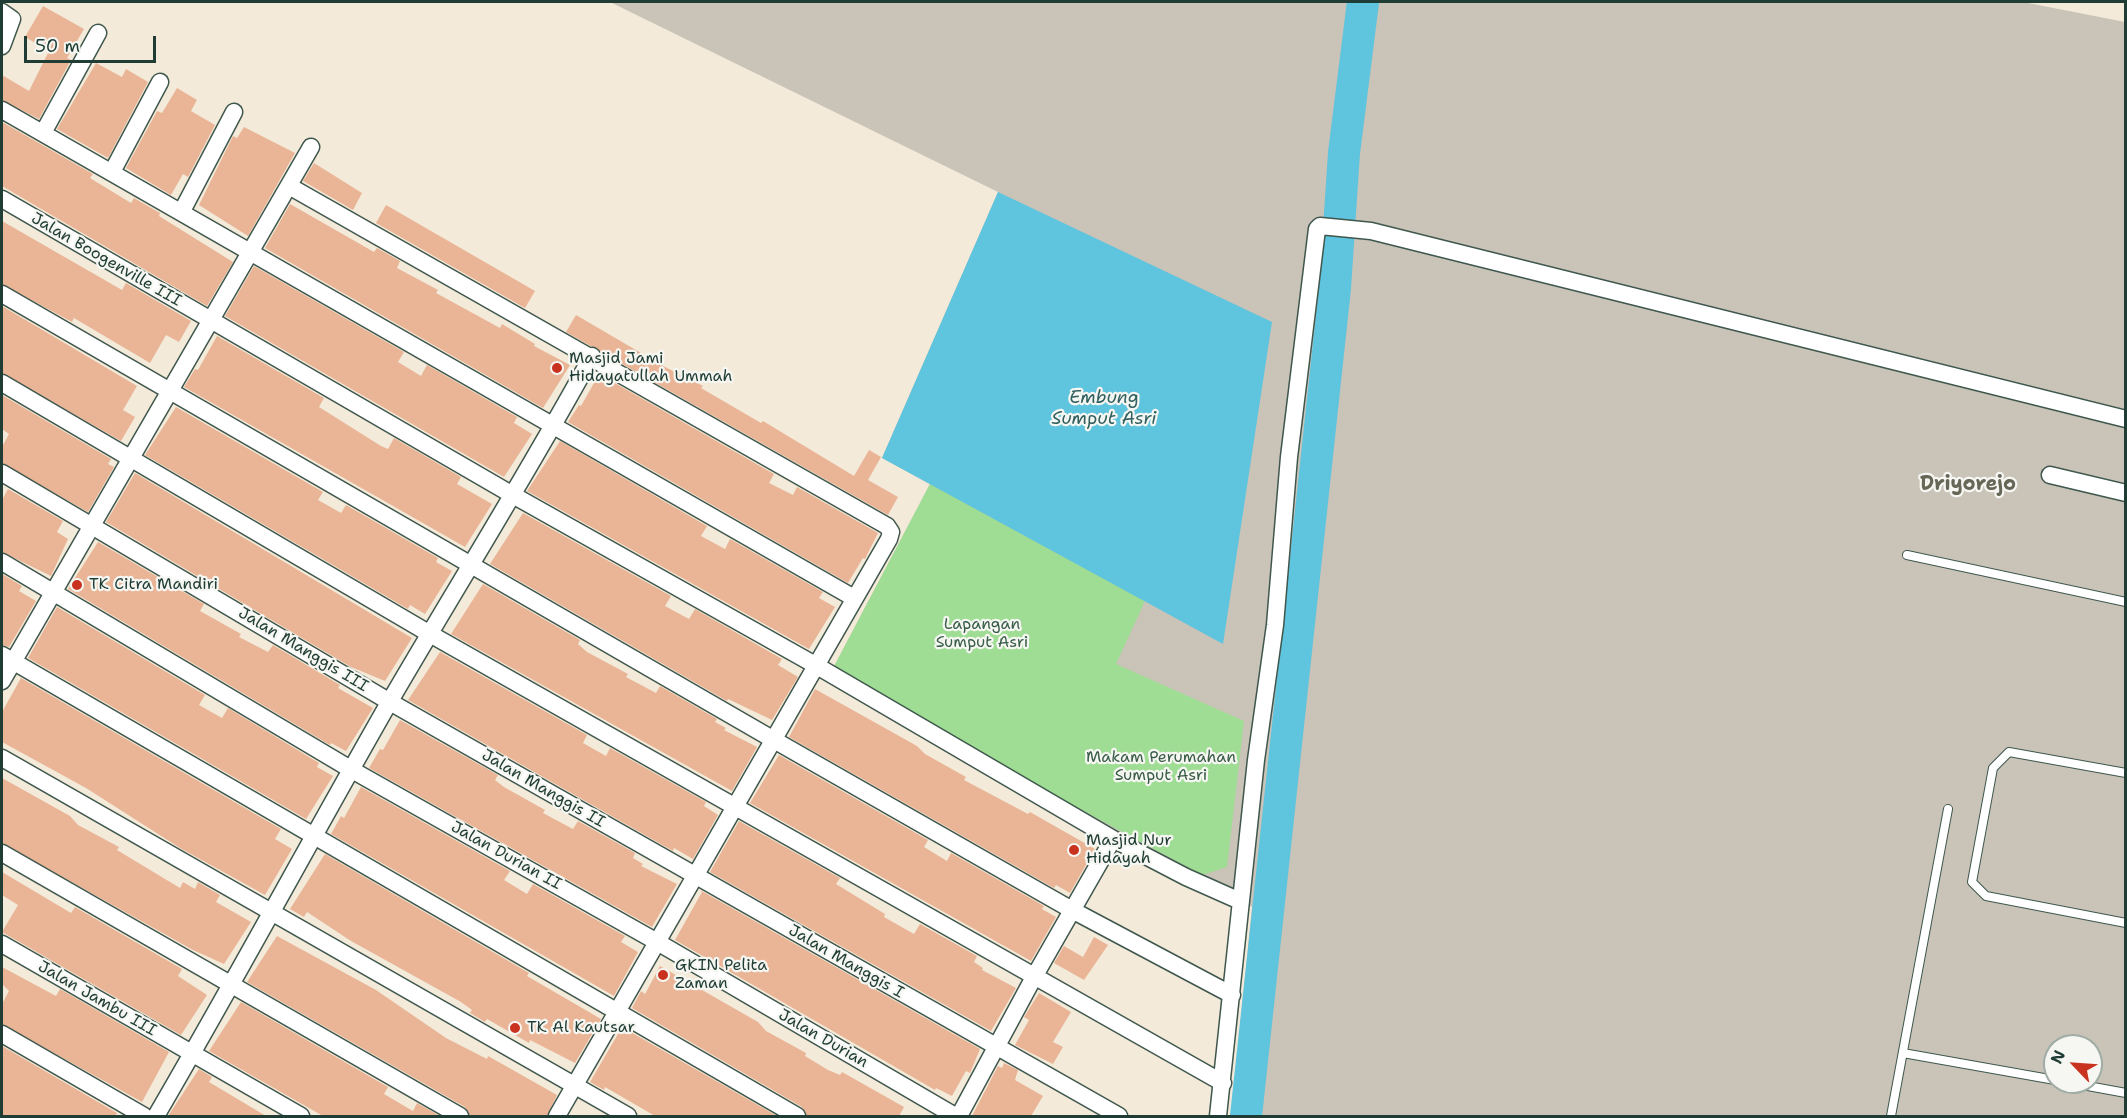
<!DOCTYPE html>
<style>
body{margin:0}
#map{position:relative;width:2127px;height:1118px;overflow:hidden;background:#f3ead9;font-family:"Shantell Sans",sans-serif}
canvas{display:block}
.frame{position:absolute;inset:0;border:3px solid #1f3d34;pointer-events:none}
.north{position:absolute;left:2043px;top:1034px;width:60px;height:60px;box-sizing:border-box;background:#f6f6f2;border:2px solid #a0aca6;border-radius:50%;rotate:295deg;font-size:16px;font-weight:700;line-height:24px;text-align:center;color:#1f3d34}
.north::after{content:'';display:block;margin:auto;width:21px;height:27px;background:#c8321e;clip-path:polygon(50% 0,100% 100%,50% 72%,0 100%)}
.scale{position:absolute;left:24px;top:36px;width:132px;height:27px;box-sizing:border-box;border:3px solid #1f3d34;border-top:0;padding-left:8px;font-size:18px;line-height:21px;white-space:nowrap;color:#1f3d34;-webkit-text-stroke:4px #f6f6f2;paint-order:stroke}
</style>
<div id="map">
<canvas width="2127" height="1118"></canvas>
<div class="frame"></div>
<div class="north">N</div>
<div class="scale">50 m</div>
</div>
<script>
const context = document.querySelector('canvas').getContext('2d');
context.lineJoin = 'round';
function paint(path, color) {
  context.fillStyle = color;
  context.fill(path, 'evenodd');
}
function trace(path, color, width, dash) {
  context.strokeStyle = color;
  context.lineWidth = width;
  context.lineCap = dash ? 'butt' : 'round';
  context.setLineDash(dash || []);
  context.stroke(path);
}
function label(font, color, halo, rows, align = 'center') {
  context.font = font + ' "Shantell Sans",sans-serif';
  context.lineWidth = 4.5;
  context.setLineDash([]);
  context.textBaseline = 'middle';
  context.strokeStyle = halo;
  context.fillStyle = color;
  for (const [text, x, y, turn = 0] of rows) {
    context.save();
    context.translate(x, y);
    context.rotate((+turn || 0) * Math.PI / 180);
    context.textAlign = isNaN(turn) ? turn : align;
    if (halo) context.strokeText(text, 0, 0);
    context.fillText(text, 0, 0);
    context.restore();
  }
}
paint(new Path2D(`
 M610,2H2023L2125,22V1116H1231L1252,907L830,674L930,484L882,458L998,192ZM2055,1046H2091V1082H2055Z`), '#c9c3b8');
paint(new Path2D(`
 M930,484L1145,601L1116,664L1244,721L1227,867L1202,875L830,674Z`), '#9edd93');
paint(new Path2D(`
 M998,192L1272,322L1223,644L882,458Z`), '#5fc4dd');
trace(new Path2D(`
 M1246,1116L1335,288L1344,153L1363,2`), '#5fc4dd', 32);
paint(new Path2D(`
 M43,6L84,29L67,58L71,60L39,119L2,100V75L29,91L49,51L25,37Z
 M96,63L122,77L126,69L148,82L108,158L57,129Z
 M177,88L197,100L191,111L215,125L188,177L183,174L171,195L126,168L157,111L162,113Z
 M2,122L93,174L90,178L131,203L134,198L160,213L159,216L233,262L207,306L2,186Z
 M244,127L295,153L248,236L199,205L233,136L237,138Z
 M314,163L362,193L353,210L303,181Z
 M290,204L374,252L377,248L400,261L397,268L438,290L436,293L500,328L502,324L535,344L534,346L570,365L543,408L265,248Z
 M386,205L535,291L525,308L376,223Z
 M2,221L122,290L126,283L191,321L179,342L166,335L150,363L74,318L72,322L2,284Z
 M254,266L404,352L398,362L421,376L427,365L517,417L514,423L532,434L504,477L225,316Z
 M2,306L137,386L123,410L135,417L121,441L2,373Z
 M576,315L665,367L703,386L701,388L761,423L763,421L854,476L869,450L881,457L868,480L898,497L888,515L566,332Z
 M217,336L324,398L319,407L381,446L388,449L394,438L461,477L457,484L492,504L465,547L184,387L195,369L198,370Z
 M599,374L774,474L769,483L793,495L797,487L878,533L865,559L863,558L848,583L568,422L579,405L581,406Z
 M2,395L111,459L108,464L114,467L88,512L2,463V447L9,434L2,429Z
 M176,407L323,492L318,500L341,513L346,505L438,558L436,562L452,571L425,614L410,605L408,609L145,455Z
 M560,441L707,526L701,536L725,549L730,539L823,592L819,598L835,607L809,649L527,491Z
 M135,473L412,638L385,681L351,667L106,522Z
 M8,489L63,521L57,532L68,539L51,576L2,552V500Z
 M523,513L671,596L665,606L689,619L695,609L782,659L778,665L798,677L772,720L728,699L727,701L490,564Z
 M98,542L204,604L200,611L241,634L239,637L268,652L273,645L340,685L338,688L373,708L346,751L331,743L330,745L68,589Z
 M2,574L22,586L19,591L36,601L9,647L2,645Z
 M483,584L580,640L578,644L587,652L628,674L626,677L656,693L660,686L717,719L715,722L726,728L724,730L757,747L732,791L451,634Z
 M57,607L205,695L199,705L222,718L228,708L319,763L317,767L333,776L306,819L28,658Z
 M440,652L587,735L583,743L606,756L610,748L706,802L704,806L718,815L693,859L674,848L673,851L408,700Z
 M21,678L281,829L275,839L292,849L265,895L180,848L86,788L2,742V712Z
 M815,689L917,746L925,754L966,777L964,780L1028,814L1030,812L1095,849L1070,893L1056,885L1054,888L789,737Z
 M400,720L498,775L495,780L504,787L545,810L543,813L573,829L578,821L635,853L633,858L643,864L641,866L677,884L652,927L369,768L380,749L383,750Z
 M779,755L928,840L924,847L947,861L951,853L1044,906L1042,909L1056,917L1031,961L750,803Z
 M2,778L70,816L78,825L119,847L117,850L180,888L183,882L195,889L198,882L220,895L216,902L251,922L224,964L193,950L2,843Z
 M361,787L510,871L504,880L527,894L533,884L625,936L621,942L638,952L614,996L331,834L341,816L344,818Z
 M739,821L840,878L836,884L885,914L884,917L914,934L920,924L977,956L974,962L983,968L982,970L1016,988L991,1031L710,872Z
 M325,854L529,973L527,976L601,1019L575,1063L530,1040L529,1043L487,1019L485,1022L470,1013L472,1010L461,1002L351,941L307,912L304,917L290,909Z
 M2,872L71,913L75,907L182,969L178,976L207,995L181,1035L2,932L18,905L2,895Z
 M700,890L980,1049L970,1073L966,1071L952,1096L936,1088L935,1090L675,940L702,892Z
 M277,936L376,990L446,1038L487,1059L488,1056L557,1095L547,1116H470L465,1107L247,982Z
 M1094,937L1108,945L1084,980L1054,963L1064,946L1083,957Z
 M660,966L758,1022L766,1031L806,1053L805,1056L828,1070L840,1075L842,1072L904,1107L899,1116H807L802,1107L632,1008L641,991L645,994Z
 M2,967L56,996L60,989L169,1052L142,1102L2,1024V1004L9,991L2,984Z
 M1039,993L1071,1012L1053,1042L1063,1047L1053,1064L1015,1045L1029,1020L1024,1017Z
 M241,1002L388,1087L384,1094L413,1111L417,1103L440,1116H323L209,1051Z
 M622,1027L777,1116H655L605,1087L604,1090L590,1082Z
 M2,1046L117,1113L115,1116H2Z
 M1004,1063L1018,1070L1015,1080L1043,1096L1031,1116H972L998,1066L1002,1068Z
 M199,1069L212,1077L209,1082L266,1116H168Z`), '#e9b596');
const lane = new Path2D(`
 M1907,555L2126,602
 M2126,773L2009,752L1993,768L1972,882L1986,896L2126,923
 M1903,1053L2055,1080
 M2066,1082L2126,1093
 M1891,1116L1948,809`);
const street = new Path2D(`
 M2,12L12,19L2,46
 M2,110L854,598
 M43,133L98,33
 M112,172L160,82
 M289,186L887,526L891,532L889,539L557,1116
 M2,199L511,494L817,666L1113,839L1186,877L1240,901
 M182,211L234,112
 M2,294L774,740L1072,910L1232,995
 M2,383L430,634L1223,1083
 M2,473L390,702L1119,1116
 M2050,475L2126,493
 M2,562L352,770L659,943L955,1116
 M2,655L797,1116
 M2,681L311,147
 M2,758L628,1116
 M2,853L460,1116
 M2,944L301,1116
 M2,1034L144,1116
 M156,1116C236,979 311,839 390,701C457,586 528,473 592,356
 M959,1116L1034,977L1113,839
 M1218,1116L1256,760L1275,625L1289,457L1317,229L1320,226L1371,231L2126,419`);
trace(lane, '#3f574d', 10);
trace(street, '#3f574d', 19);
trace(lane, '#fff', 8);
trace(street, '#fff', 16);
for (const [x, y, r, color] of [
 [557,368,6,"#c8321e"],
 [77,585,6,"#c8321e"],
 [1074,850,6,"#c8321e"],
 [663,975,6,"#c8321e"],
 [515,1028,6,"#c8321e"]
]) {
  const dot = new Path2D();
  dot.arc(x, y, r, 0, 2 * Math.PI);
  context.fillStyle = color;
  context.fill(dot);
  trace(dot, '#f6f6f2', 2);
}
label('16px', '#1f3d34', '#f6f6f2', [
 ["Jalan Boogenville III",106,260,30],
 ["Jalan Manggis III",303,650,31],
 ["Jalan Manggis II",543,789,30],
 ["Jalan Durian II",506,856,29],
 ["Jalan Manggis I",846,962,30],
 ["Jalan Jambu III",97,999,30],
 ["Jalan Durian",823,1039,30]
]);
label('16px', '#1f3d34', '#f6f6f2', [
 ["Masjid Jami",569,359],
 ["Hidayatullah Ummah",569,377],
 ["TK Citra Mandiri",89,585],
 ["Masjid Nur",1086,841],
 ["Hidayah",1086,859],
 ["GKIN Pelita",675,966],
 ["Zaman",675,984],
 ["TK Al Kautsar",527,1028]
], 'left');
label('16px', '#385d47', '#f6f6f2', [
 ["Lapangan",982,625],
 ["Sumput Asri",982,643],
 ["Makam Perumahan",1161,758],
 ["Sumput Asri",1161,776]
]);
label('italic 18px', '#2f5f5e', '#f6f6f2', [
 ["Embung",1104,398],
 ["Sumput Asri",1104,419]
]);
label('bold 20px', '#666756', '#f6f6f2', [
 ["Driyorejo",1968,485]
]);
</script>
